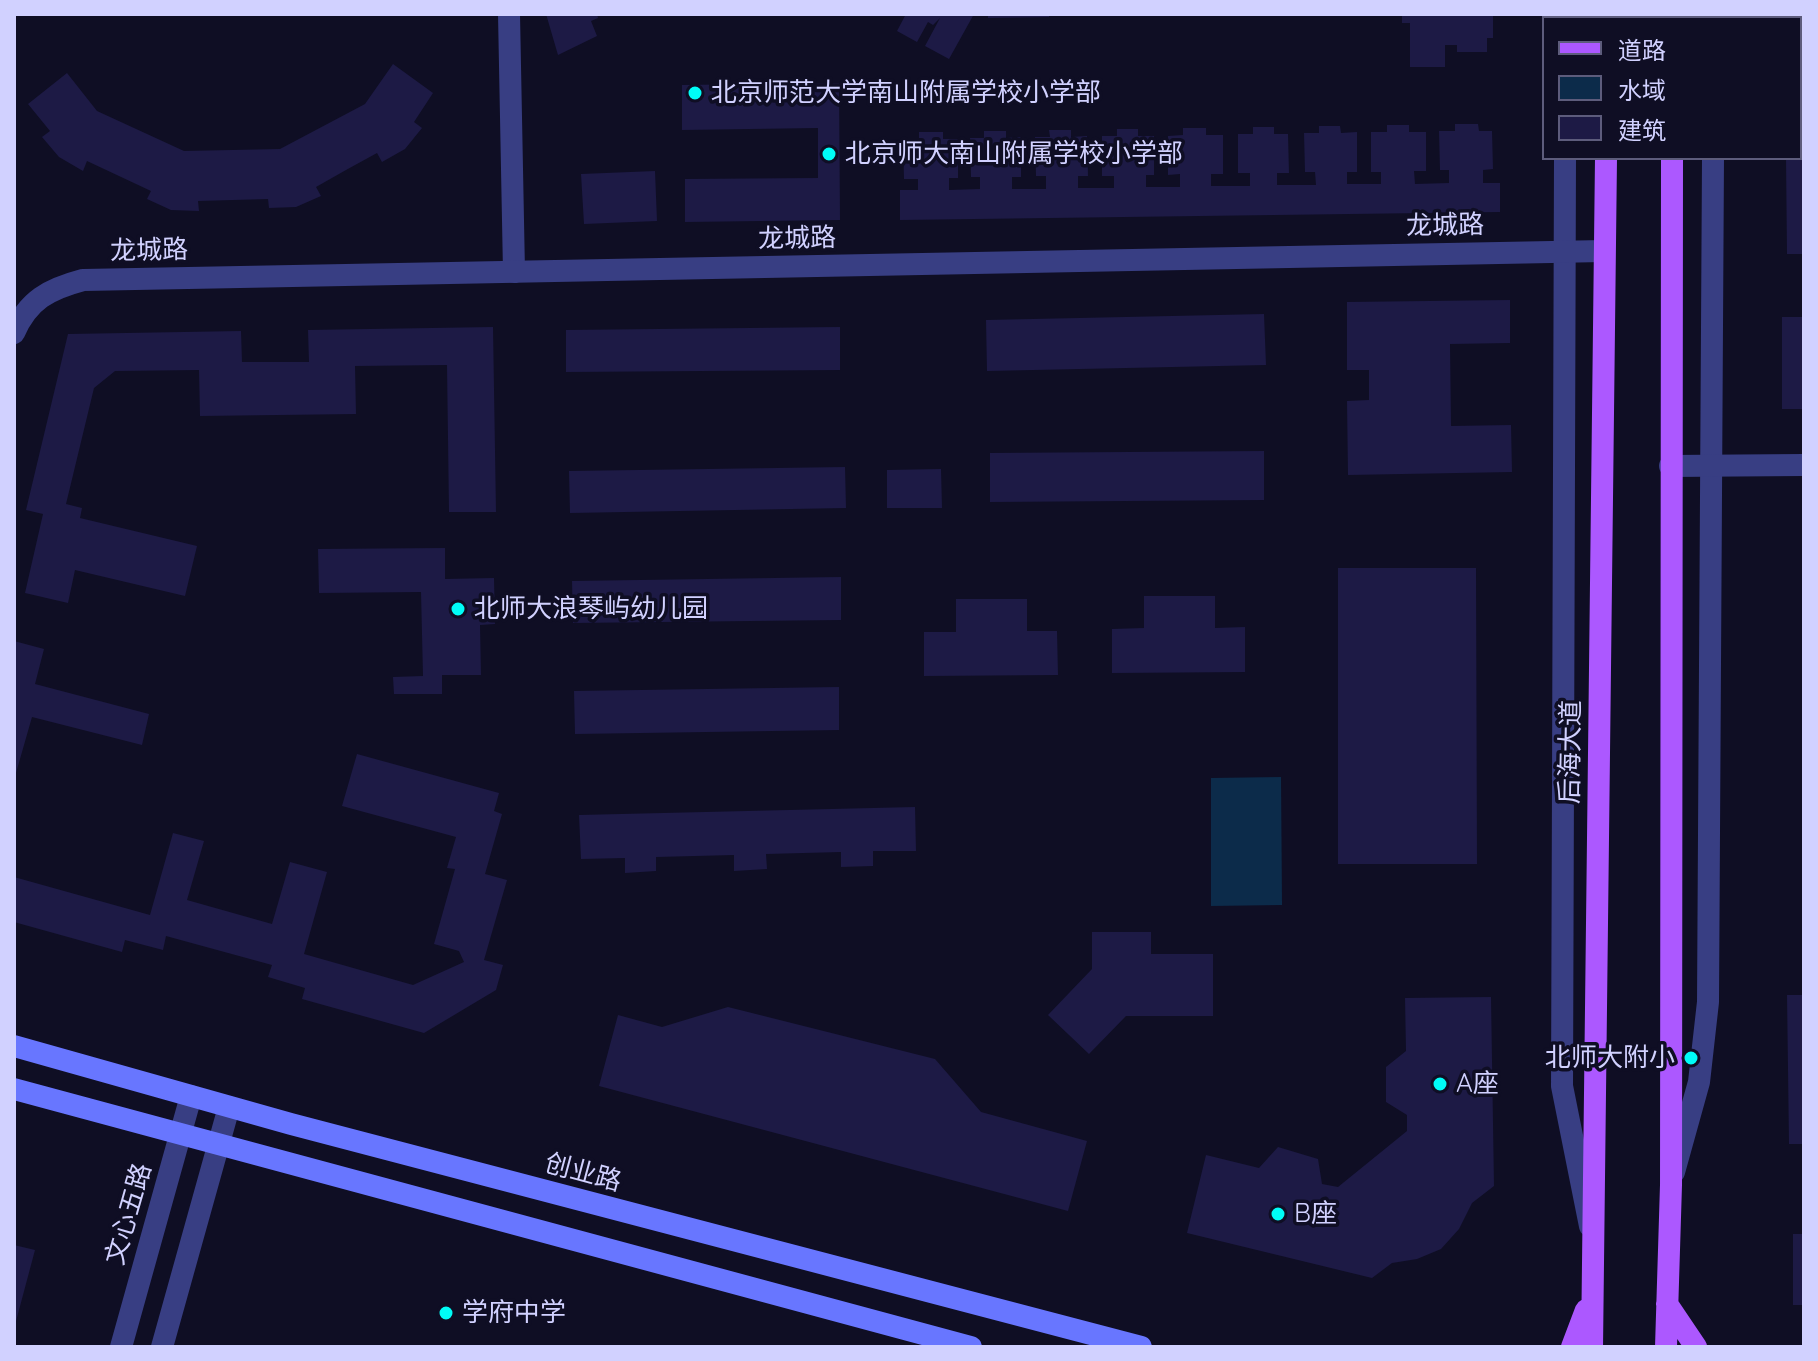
<!DOCTYPE html>
<meta charset="utf-8">
<style>
body{margin:0}
#map{position:relative;width:1818px;height:1361px;overflow:hidden;background:#0f0e24;font-family:Quicksand,"Noto Sans SC",sans-serif}
canvas{display:block}
.frame{position:absolute;inset:0;border:16px solid #d1d1ff;pointer-events:none}
.legend{position:absolute;left:1542px;top:16px;width:260px;height:144px;box-sizing:border-box;background:#0f0e24;border:2px solid #5d5c7c;margin:0;padding:10px 14px;list-style:none;font-size:24px;color:#d1d1ff}
.legend li{display:flex;align-items:center;gap:16px;height:40px}
.legend b{width:40px;border:2px solid #5d5c7c}
</style>
<div id="map">
<canvas width="1818" height="1361"></canvas>
<div class="frame"></div>
<ul class="legend">
<li><b style="height:10px;background:#ac58ff"></b>道路</li>
<li><b style="height:22px;background:#0c2b4a"></b>水域</li>
<li><b style="height:22px;background:#1d1a45"></b>建筑</li>
</ul>
</div>
<script>
const context = document.querySelector('canvas').getContext('2d');
context.lineJoin = 'round';
function paint(path, color) {
  context.fillStyle = color;
  context.fill(path, 'evenodd');
}
function trace(path, color, width, dash) {
  context.strokeStyle = color;
  context.lineWidth = width;
  context.lineCap = dash ? 'butt' : 'round';
  context.setLineDash(dash || []);
  context.stroke(path);
}
function label(font, color, halo, rows, align = 'center') {
  context.font = font + ' Quicksand,"Noto Sans SC",sans-serif';
  context.lineWidth = 7;
  context.setLineDash([]);
  context.textBaseline = 'middle';
  context.strokeStyle = halo;
  context.fillStyle = color;
  for (const [text, x, y, turn = 0] of rows) {
    context.save();
    context.translate(x, y);
    context.rotate((+turn || 0) * Math.PI / 180);
    context.textAlign = isNaN(turn) ? turn : align;
    if (halo) context.strokeText(text, 0, 0);
    context.fillText(text, 0, 0);
    context.restore();
  }
}
paint(new Path2D(`
 M1281,777L1282,905L1211,906V778Z`), '#0c2b4a');
paint(new Path2D(`
 M546,14H597L598,18L591,21L597,36L558,55Z
 M906,14H974L949,59L925,46L940,18L933,25L928,22L917,42L897,31Z
 M988,14H1049V17L988,18Z
 M1402,14H1493V38H1487V52H1457V45H1445V67H1410V23H1402Z
 M1784,14H1804V254H1787L1786,158H1800V18H1784Z
 M393,64L433,93L414,122L422,128L405,149L382,162L377,153L346,170L316,187L321,196L296,207L269,208L268,199L198,201L199,211L171,210L147,199L151,191L87,161L83,171L59,157L42,137L50,131L28,104L67,73L97,111L184,151L280,149L365,104Z
 M839,83L840,220L685,222V179L818,178V128L682,130V85Z
 M1455,124H1478L1479,131H1492L1493,169L1483,170V183H1500V212L900,220V190H918V179H904L903,139H919V132H943V139H958V178H949V190L980,189V177H971L970,138H984V131H1006V138L1021,137V177H1012V189H1046V176H1036L1035,137H1050L1049,130H1071V137L1087,136L1088,176H1078V188H1114V176H1102V136H1117V129H1138V136H1154V175H1146V187H1180V174L1168,175V136L1183,135V128H1206V135H1223V174H1211V186H1250V173H1238V134H1253V127H1274V134H1288L1289,173H1277V185H1316L1315,172H1305L1304,133H1319V126H1340L1341,133L1357,132V172H1347V184H1381V172H1371V132H1387V125H1409V132H1426V171H1414L1415,184L1449,183V170H1440L1439,131H1455Z
 M655,171L657,221L584,224L581,174Z
 M1510,300V343L1450,344L1451,426L1511,425L1512,472L1348,475L1347,401L1369,400V370H1347V302Z
 M1264,314L1266,365L987,371L986,320Z
 M1782,317H1804V409H1782Z
 M493,327L496,512H449L447,365L355,366L356,414L200,416L199,370L115,371L94,388L66,504L82,508L80,518L197,546L185,596L75,570L68,603L25,593L43,514L26,510L68,334L241,331L242,362H309L308,330Z
 M840,327V370L566,372V330Z
 M1264,451V500L990,502V453Z
 M845,467L846,508L570,513L569,471Z
 M941,469L942,508H887V470Z
 M445,548V579L494,578L495,624L480,625L481,675H442V694H394L393,677L423,676L421,592L319,593L318,549Z
 M1338,568H1476L1477,864H1338Z
 M841,577V620L573,623L572,581Z
 M1144,596H1215V628L1245,627V672L1112,673V629L1144,628Z
 M956,599H1027V631H1057L1058,675L924,676V632H956Z
 M14,641L44,649L35,684L149,714L142,745L32,717L14,780Z
 M839,687V730L575,734L574,691Z
 M357,754L499,793L494,811L502,814L485,874L507,880L484,960L503,965L496,990L424,1033L302,999L305,988L268,977L272,965L166,936L163,950L125,940L122,952L14,922V877L150,915L173,833L204,841L187,900L272,924L290,862L327,872L304,954L413,985L464,962L459,951L434,944L455,869L447,868L456,837L342,806Z
 M915,807L916,851H873V866L841,867V852L766,854L767,869L734,871V855L656,857V871L625,873V858L581,859L579,815Z
 M1092,932H1151V954H1213V1016H1126L1089,1054L1048,1015L1092,969Z
 M1787,995H1804V1144H1789Z
 M1491,997L1494,1186L1472,1203L1459,1229L1441,1249L1417,1259L1392,1263L1372,1278L1187,1233L1206,1155L1259,1168L1278,1147L1318,1159L1322,1184L1338,1187L1407,1131V1115L1386,1102V1067L1406,1051L1405,998Z
 M728,1007L935,1059L981,1112L1087,1141L1068,1211L599,1086L618,1015L662,1027Z
 M1793,1234H1804V1305H1793Z
 M14,1245L35,1250L15,1325H14Z`), '#1d1a45');
trace(new Path2D(`
 M509,14L514,272
 M1564,14L1565,18
 M1714,18V14
 M1565,158L1562,1086L1590,1226
 M1674,1172L1699,1082L1708,1002L1713,158`), '#383e83', 22);
trace(new Path2D(`
 M14,333C28,300 49,289 83,280L1604,251
 M1670,466L1804,465
 M121,1347L191,1096
 M162,1347L229,1107`), '#383e83', 22);
trace(new Path2D(`
 M14,1046L291,1124L1141,1347
 M14,1089L971,1347`), '#6876ff', 22);
trace(new Path2D(`
 M1608,18V14
 M1673,18V14
 M1667,1304L1696,1347
 M1572,1347L1586,1310
 M1592,1347L1606,158
 M1666,1347L1671,1185L1672,158`), '#ac58ff', 22);
for (const [x, y, r, color] of [
 [695,93,8,"#00fcf7"],
 [829,154,8,"#00fcf7"],
 [458,609,8,"#00fcf7"],
 [1691,1058,8,"#00fcf7"],
 [1440,1084,8,"#00fcf7"],
 [1278,1214,8,"#00fcf7"],
 [446,1313,8,"#00fcf7"]
]) {
  const dot = new Path2D();
  dot.arc(x, y, r, 0, 2 * Math.PI);
  context.fillStyle = color;
  context.fill(dot);
  trace(dot, '#0f0e24', 3);
}
label('26px', '#d1d1ff', '#0f0e24', [
 ["北京师范大学南山附属学校小学部",711,93],
 ["北京师大南山附属学校小学部",845,154],
 ["北师大浪琴屿幼儿园",474,609],
 ["北师大附小",1675,1058,"right"],
 ["A座",1456,1084],
 ["B座",1294,1214],
 ["学府中学",462,1313]
], 'left');
label('26px', '#d1d1ff', '#0f0e24', [
 ["龙城路",1445,226,-1],
 ["龙城路",797,239,-1],
 ["龙城路",149,251,-1],
 ["后海大道",1571,752,-89],
 ["创业路",583,1173,15],
 ["文心五路",129,1214,-74]
]);
</script>
